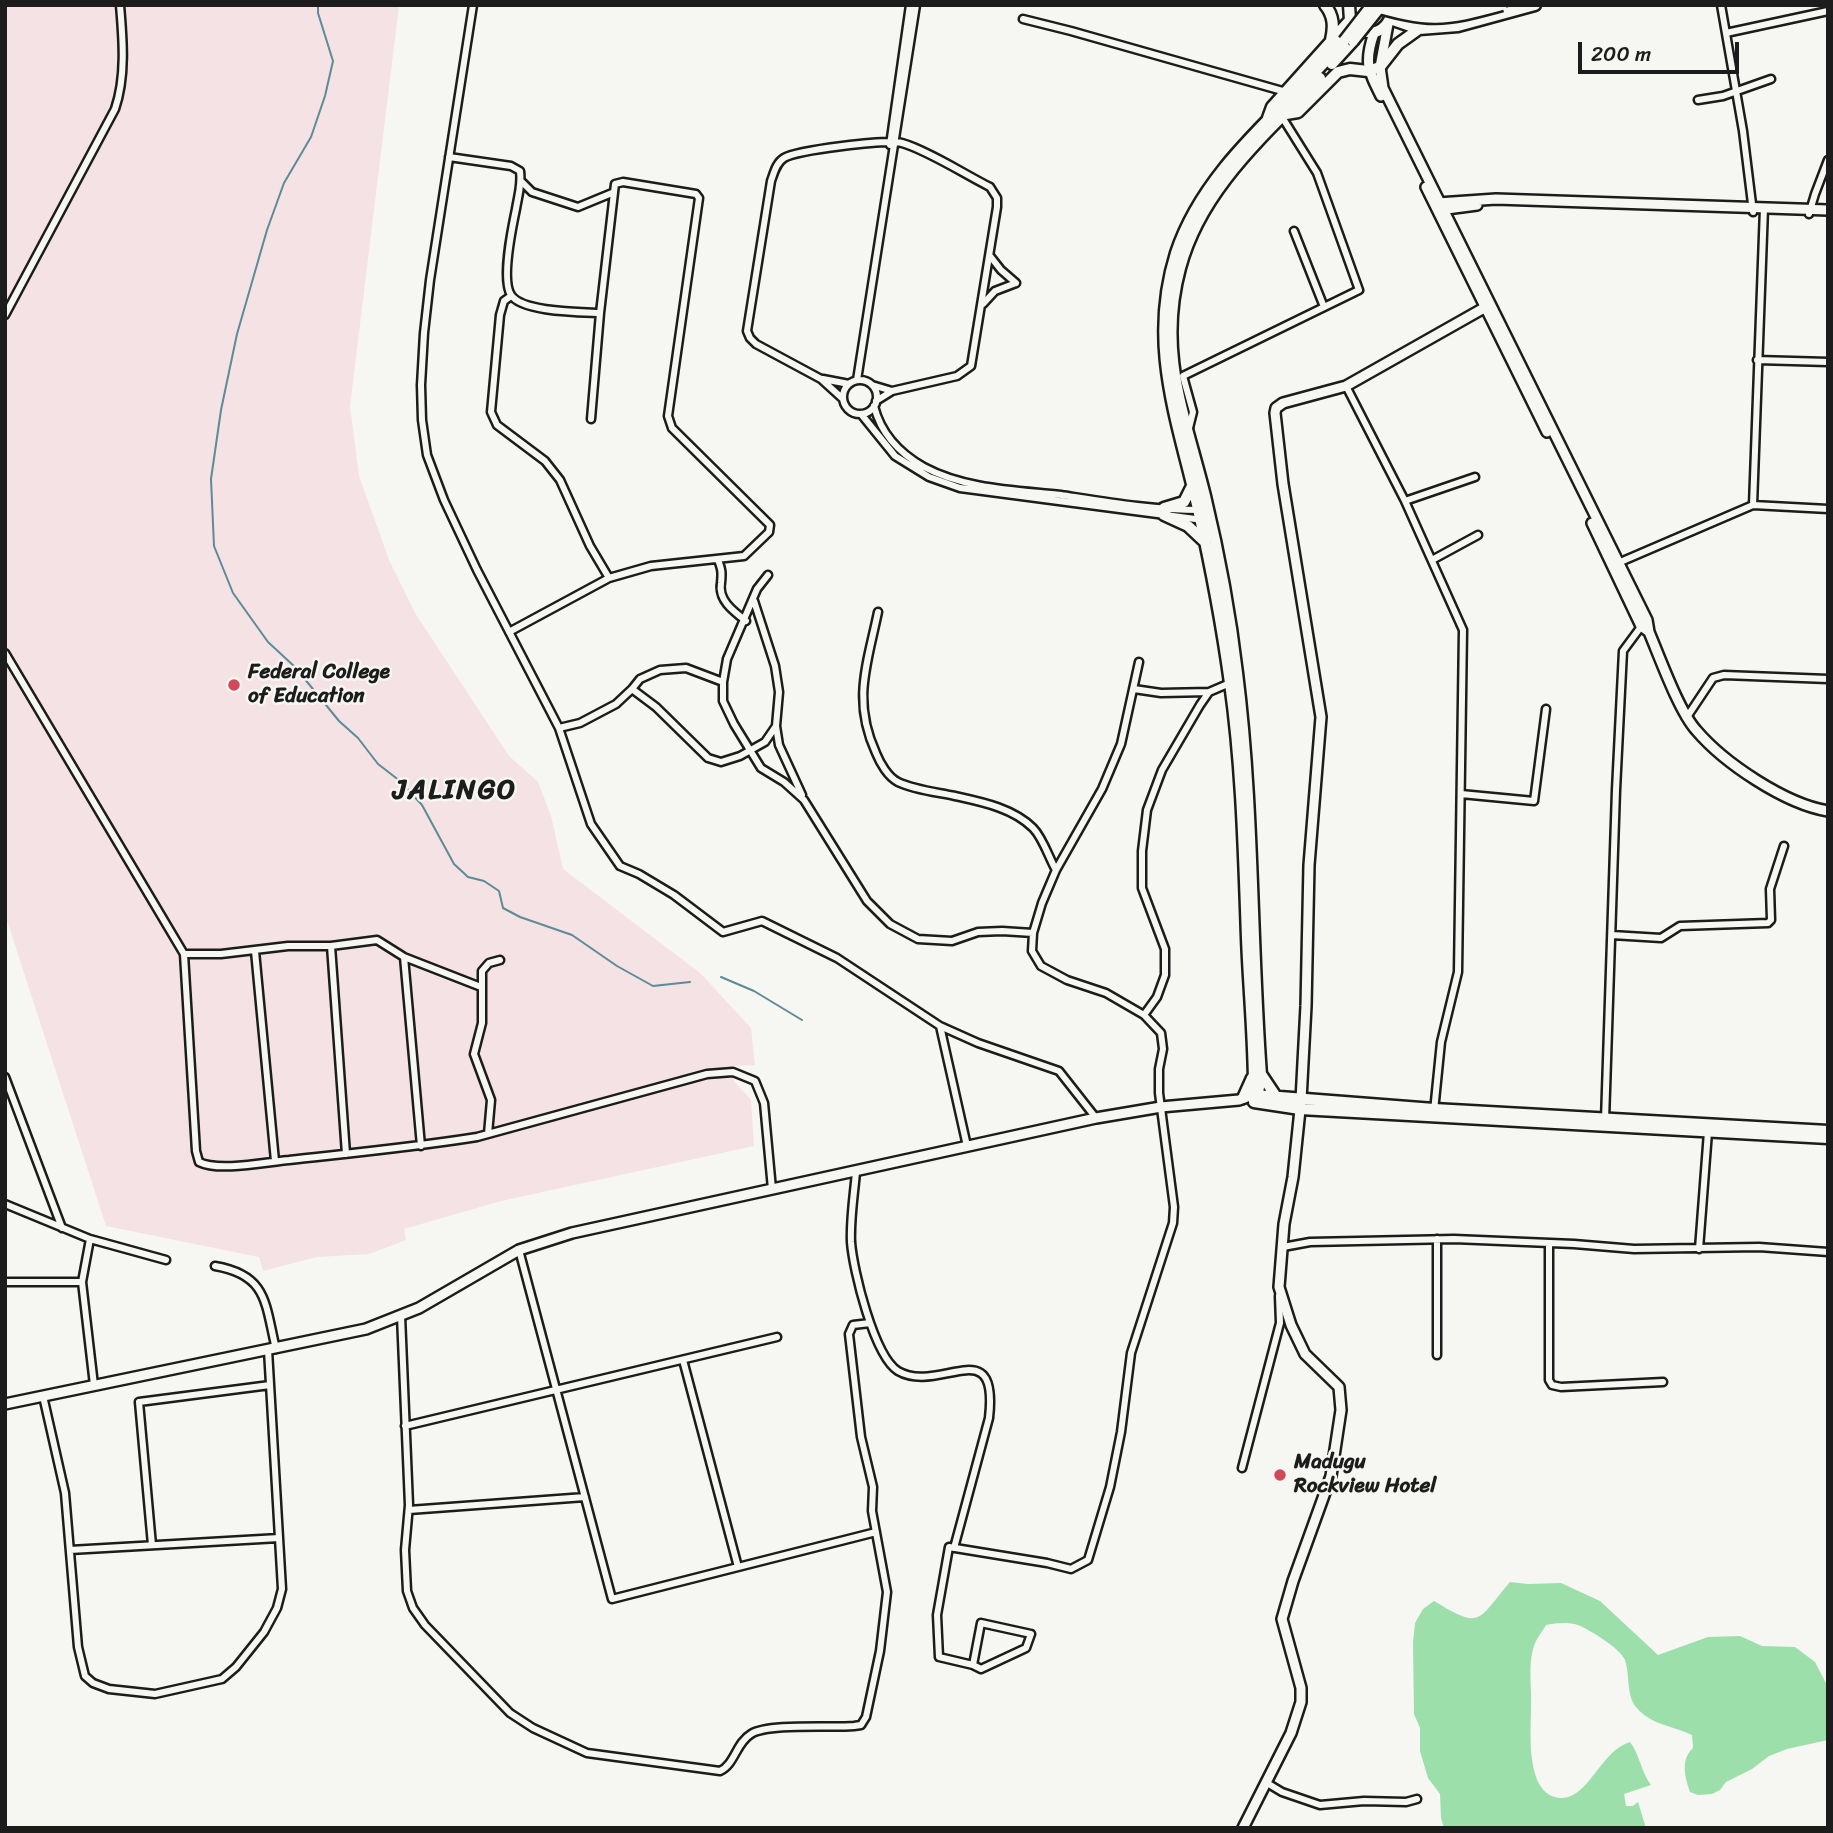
<!DOCTYPE html>
<style>
body{margin:0}
#map{position:relative;width:1833px;height:1833px;overflow:hidden;background:#f6f6f2;font-family:Sriracha,sans-serif}
canvas{display:block}
.frame{position:absolute;inset:0;border:7px solid #1c1c1c;pointer-events:none}
.scale{position:absolute;left:1578px;top:42px;width:161px;height:32px;box-sizing:border-box;border:4px solid #1c1c1c;border-top:0;padding-left:9px;font-size:21px;line-height:24px;white-space:nowrap;color:#1c1c1c;-webkit-text-stroke:5px #f6f6f2;paint-order:stroke}
</style>
<div id="map">
<canvas width="1833" height="1833"></canvas>
<div class="frame"></div>
<div class="scale">200 m</div>
</div>
<script>
const context = document.querySelector('canvas').getContext('2d');
context.lineJoin = 'round';
function paint(path, color) {
  context.fillStyle = color;
  context.fill(path, 'evenodd');
}
function trace(path, color, width, dash) {
  context.strokeStyle = color;
  context.lineWidth = width;
  context.lineCap = dash ? 'butt' : 'round';
  context.setLineDash(dash || []);
  context.stroke(path);
}
function label(font, color, halo, rows, align = 'center') {
  context.font = font + ' Sriracha,sans-serif';
  context.lineWidth = 5;
  context.setLineDash([]);
  context.textBaseline = 'middle';
  context.strokeStyle = halo;
  context.fillStyle = color;
  for (const [text, x, y, turn = 0] of rows) {
    context.save();
    context.translate(x, y);
    context.rotate((+turn || 0) * Math.PI / 180);
    context.textAlign = isNaN(turn) ? turn : align;
    if (halo) context.strokeText(text, 0, 0);
    context.fillText(text, 0, 0);
    context.restore();
  }
}
paint(new Path2D(`
 M5,5H399L350,406L359,476L389,560L415,613L509,756L538,782L551,816L563,869L700,973L751,1028L755,1065L733,1066L734,1081L751,1100L754,1146L501,1201L404,1229L406,1240L369,1254L317,1257L263,1271L259,1257L106,1226L5,914Z`), '#f4e2e5');
paint(new Path2D(`
 M1510,1582L1528,1584L1561,1583L1600,1601L1658,1655L1708,1637L1740,1636L1762,1646L1795,1647L1815,1662L1828,1687V1740L1787,1749L1769,1756L1752,1769L1726,1782L1720,1790L1712,1794L1698,1795L1690,1792C1685,1777 1680,1760 1693,1748L1692,1735C1671,1725 1651,1725 1636,1707C1626,1695 1630,1674 1625,1660C1620,1648 1590,1630 1578,1625C1568,1622 1556,1623 1546,1625C1542,1632 1535,1640 1533,1649C1528,1668 1532,1688 1531,1708C1531,1732 1525,1795 1560,1798C1588,1800 1601,1750 1630,1742C1640,1755 1641,1772 1651,1785L1624,1794L1626,1806H1633L1638,1802L1646,1828H1444L1441,1818L1440,1794L1428,1778L1420,1751V1728L1414,1714L1413,1643L1415,1623L1423,1609L1434,1601C1483,1631 1477,1620 1510,1582Z`), '#9cdfaa');
trace(new Path2D(`
 M318,5V13L333,61L325,96L311,137L284,183L267,230L237,334L221,410L211,479L214,546L233,593L268,642L295,667L339,721L358,738L378,764L400,781L422,805L454,864L468,877L484,881L499,891L503,908L520,917L572,935L617,966L653,986L690,982
 M721,977L754,991L802,1020`), '#5d8b96', 2);
const street = new Path2D(`
 M473,5L430,280L424,333L421,385L422,420L427,455L444,500L477,570L559,728L591,824L620,866L639,874L674,895L723,932L762,921L837,958L940,1026L978,1043L1059,1071L1096,1118
 M1721,5L1743,131L1753,212
 M1023,19L1071,31L1286,92
 M1726,33L1828,11
 M1698,100L1723,96L1771,79
 M890,145L910,5
 M449,157L511,166L520,171C522,185 518,196 516,209C512,228 501,280 511,295C522,312 579,312 600,313L615,184L623,182L696,194L699,198L668,416L672,428L770,525L769,532L744,556L651,566L609,578L509,632
 M522,182L532,192L578,207L612,193
 M1809,214L1815,194L1828,160
 M1294,231L1324,307
 M990,256L1001,270L1016,283
 M511,296L504,301L500,315L491,412L497,425L545,461L560,480L590,546L609,578
 M983,304L995,291L1016,283
 M5,315L115,109C126,77 123,40 120,5
 M1757,360L1828,362
 M823,379L849,384
 M857,380L916,5
 M843 397a17 17 0 1 1 34 0a17 17 0 1 1-34 0Z
 M872,385L892,391
 M1346,386L1405,501L1463,630L1458,972L1441,1042L1434,1111
 M843,399L821,379L756,344L750,338L747,331L771,181C774,173 776,163 784,158C797,150 887,139 902,143C927,150 966,175 990,187L997,198V207L971,366L957,376L892,391L876,401
 M874,406C881,434 899,453 924,467C965,489 1015,490 1061,495C1107,502 1154,510 1200,510
 M861,414L895,456L929,477L960,488L1203,520
 M591,419L600,313
 M1189,428L1193,412L1183,376L1359,290L1317,173L1282,117
 M1405,501L1475,477
 M1753,505L1828,509
 M718,560C722,570 722,573 721,583C718,600 733,611 746,621
 M1432,560L1478,535
 M1618,563L1753,505L1764,208
 M768,575L757,589L727,659L723,682V701L734,724L761,768L784,782L804,800L867,901L890,924L918,939L952,941L978,932L1002,931L1033,933
 M878,612C867,665 852,701 876,753C880,763 888,777 898,782C915,790 936,792 955,796C982,802 1013,808 1033,828C1043,838 1049,858 1056,870
 M5,653L184,954L196,1151L199,1162C219,1172 266,1162 289,1160C352,1153 415,1147 477,1137L707,1074L733,1072L755,1081L764,1103L772,1189
 M632,689L656,707L708,758L721,762L740,756L765,742L776,726L779,692L775,666L754,601
 M1134,689L1161,693L1209,692
 M1687,717L1713,678L1724,675L1828,679
 M776,726L779,745L802,795
 M559,728L580,723L616,704L632,689L640,679L660,670L686,668L723,682
 M1461,794L1534,801L1546,709
 M1612,935L1661,938L1680,926L1768,923L1771,920L1770,889L1784,846
 M331,946L346,1154
 M255,951L275,1161
 M184,954H221L288,946H331L377,940L404,957L481,987
 M404,957L421,1146
 M1144,1015L1157,997L1165,975V949L1142,888V851L1147,810L1162,770L1200,705L1209,692L1230,683
 M940,1026L967,1146
 M5,1077L62,1228
 M1605,1120L1616,790L1623,651L1643,624
 M488,1134L491,1100L474,1054L482,1023V971L489,963L500,960
 M856,1172C854,1195 850,1219 851,1242C853,1270 874,1356 898,1371C939,1395 999,1330 989,1418L954,1548
 M5,1204L90,1239L82,1282L94,1385
 M90,1239L166,1260
 M1549,1243V1380L1552,1385L1561,1387L1663,1382
 M1283,1247L1310,1242L1454,1239L1574,1244L1634,1249L1759,1247L1828,1252
 M1699,1249L1708,1132
 M519,1250L612,1599L876,1532
 M215,1266C268,1275 265,1304 276,1349
 M5,1282H82
 M401,1316L409,1505L405,1550L407,1591L413,1608L425,1625L510,1713L533,1728L587,1753L720,1771C735,1764 736,1743 751,1734C769,1723 831,1728 854,1726L861,1725L866,1717L880,1651L887,1592L872,1511L873,1487L861,1437L849,1334L853,1325L870,1323
 M1437,1355V1239
 M683,1360L738,1567
 M43,1396L65,1493L78,1647L85,1676L93,1683L109,1689L155,1694L222,1679L236,1667L264,1632L277,1608L282,1589L268,1350
 M405,1426L777,1337
 M1242,1468L1280,1323L1279,1296
 M409,1510L585,1497
 M152,1545L139,1402L270,1385
 M70,1550L279,1538
 M973,1665L981,1669L1026,1648L1031,1634L981,1623L973,1665L939,1657L937,1615L949,1547L1047,1563L1071,1569L1088,1560L1110,1487L1121,1432L1131,1353L1173,1223L1174,1207L1159,1093V1069L1163,1049L1161,1033L1144,1015L1106,993L1067,980L1041,966L1032,951L1033,933L1042,903L1056,870L1102,789L1121,744L1139,662
 M1267,1783L1282,1792L1320,1805L1364,1801L1406,1802L1417,1799`);
const secondary = new Path2D(`
 M1388,24L1380,67L1383,88L1647,620L1649,632C1660,658 1679,711 1696,730C1724,763 1785,804 1828,811
 M1374,33C1364,62 1368,70 1381,96
 M1426,187L1547,432
 M1438,203L1496,199L1828,210
 M1439,210L1477,205
 M1592,523L1641,626L1649,632
 M5,1404L366,1329L419,1308L519,1250L572,1233L1096,1118L1161,1107L1239,1100L1247,1097
 M1243,1828L1291,1733L1301,1702V1688L1282,1619L1293,1581L1331,1476L1341,1410L1339,1387L1305,1354L1291,1325L1279,1287L1284,1224L1293,1177L1301,1100L1306,1006L1309,865L1321,717L1283,484L1275,413L1276,408L1283,403L1346,386L1484,308`);
const primary = new Path2D(`
 M1325,5C1334,16 1334,27 1331,40
 M1390,19L1419,29L1458,26L1535,5
 M1356,28C1372,37 1385,32 1391,16
 M1344,41C1286,108 1205,165 1176,253C1147,345 1178,421 1198,509C1211,567 1222,625 1230,683C1242,767 1244,853 1247,938C1249,992 1255,1048 1254,1102L1300,1109L1828,1138
 M1332,64L1353,41
 M1286,114L1298,112L1338,72L1350,69L1368,71L1380,67L1398,44L1419,29
 M1268,118L1272,107L1350,20L1349,5
 M1164,508L1184,502L1192,486
 M1164,515L1188,526L1204,541
 M1261,1074L1277,1098
 M1258,1093L1261,1075C1251,941 1254,807 1237,673C1230,613 1219,554 1205,496C1185,415 1157,353 1180,268C1201,189 1265,135 1320,78
 M1254,1095L1434,1109L1828,1131
 M1243,1098L1252,1078`);
trace(street, '#1c1c1c', 11);
trace(secondary, '#1c1c1c', 14);
trace(primary, '#1c1c1c', 15);
trace(street, '#f6f6f2', 6);
trace(secondary, '#f6f6f2', 9);
trace(primary, '#f6f6f2', 10);
const primaryBridge = new Path2D(`
 M1370,5C1427,23 1444,21 1502,5
 M1392,6C1420,14 1450,11 1478,5
 M1344,41L1372,5
 M1353,41L1381,6`);
trace(primaryBridge, '#1c1c1c', 15, []);
trace(primaryBridge, '#f6f6f2', 10);
for (const [x, y, r, color] of [
 [234,685,7,"#d1495b"],
 [1280,1475,7,"#d1495b"]
]) {
  const dot = new Path2D();
  dot.arc(x, y, r, 0, 2 * Math.PI);
  context.fillStyle = color;
  context.fill(dot);
  trace(dot, '#f6f6f2', 2.5);
}
label('bold 21px', '#1c1c1c', '#f6f6f2', [
 ["Federal College",248,673],
 ["of Education",248,697],
 ["Madugu",1294,1463],
 ["Rockview Hotel",1294,1487]
], 'left');
context.letterSpacing = '2px';
label('bold 28px', '#1c1c1c', '#f6f6f2', [
 ["JALINGO",455,791]
]);
context.letterSpacing = '0px';
</script>
